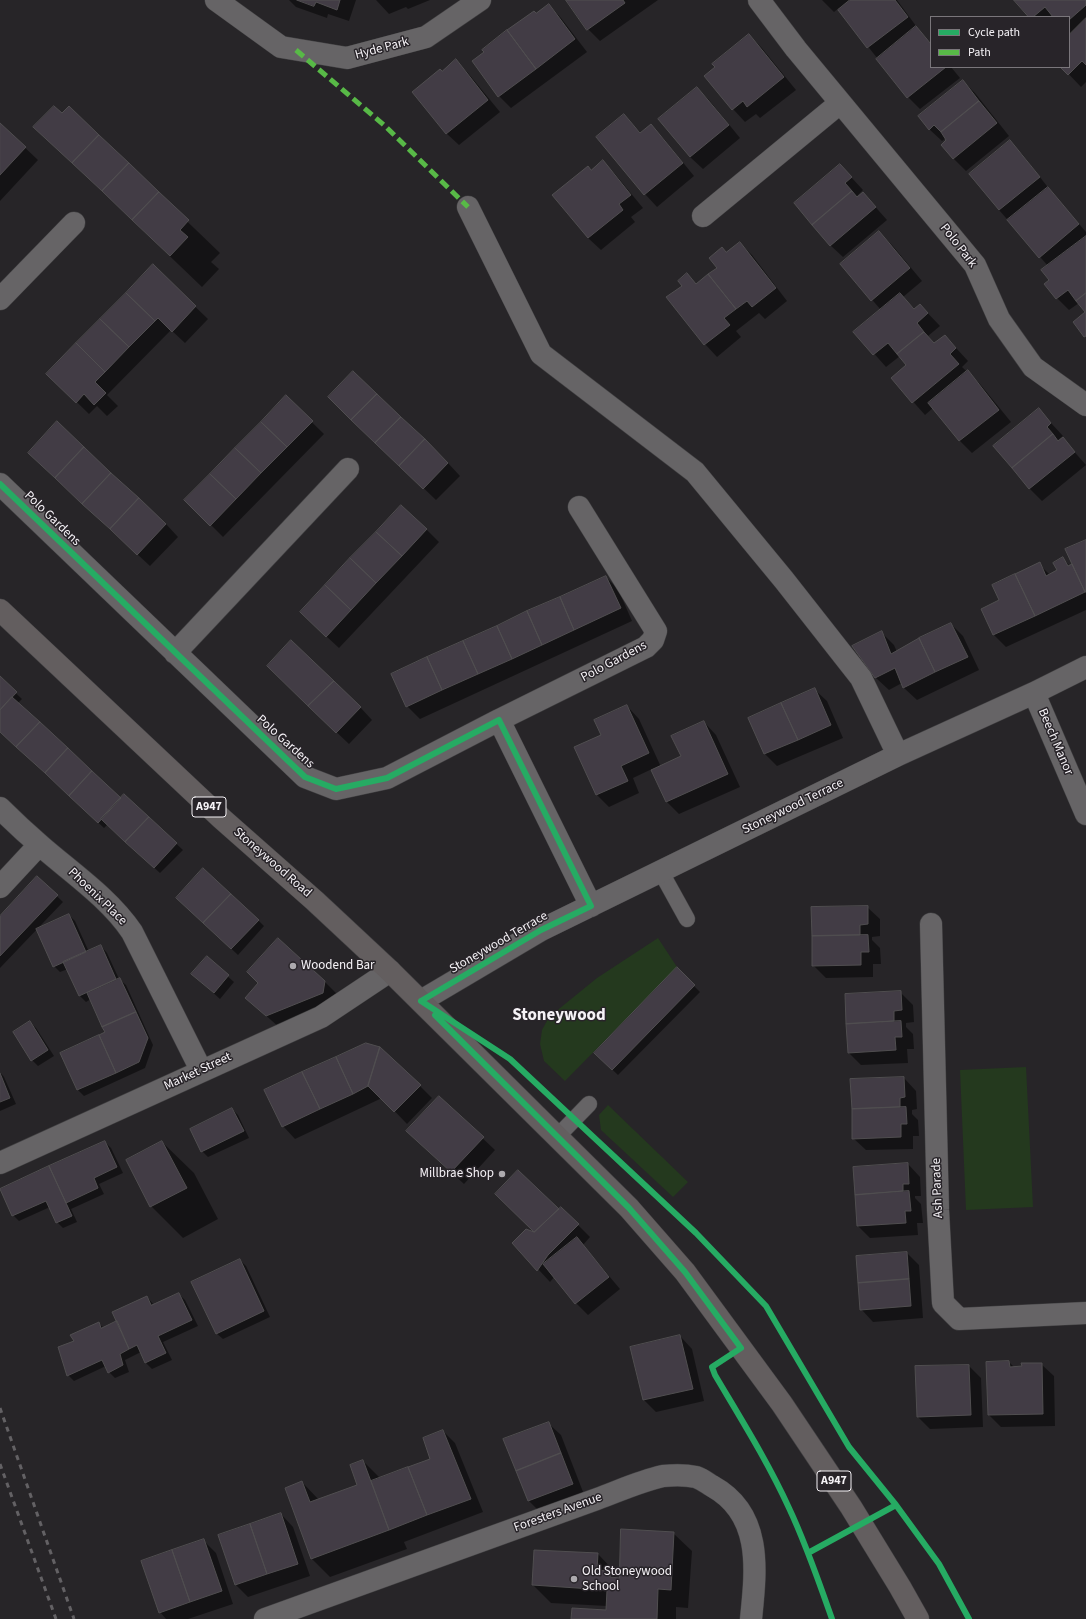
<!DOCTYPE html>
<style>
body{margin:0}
#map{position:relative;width:1086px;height:1619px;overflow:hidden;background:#272528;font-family:"Source Sans 3",sans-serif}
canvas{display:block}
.legend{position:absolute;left:930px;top:16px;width:140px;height:52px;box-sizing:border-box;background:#282429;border:1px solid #7a767b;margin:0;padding:5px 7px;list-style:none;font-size:12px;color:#f5f2f6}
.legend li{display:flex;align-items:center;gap:8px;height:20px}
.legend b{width:20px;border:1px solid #7a767b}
</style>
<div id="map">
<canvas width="1086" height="1619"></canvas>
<ul class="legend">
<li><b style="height:5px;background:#26ab63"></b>Cycle path</li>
<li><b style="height:5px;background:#58b947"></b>Path</li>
</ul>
</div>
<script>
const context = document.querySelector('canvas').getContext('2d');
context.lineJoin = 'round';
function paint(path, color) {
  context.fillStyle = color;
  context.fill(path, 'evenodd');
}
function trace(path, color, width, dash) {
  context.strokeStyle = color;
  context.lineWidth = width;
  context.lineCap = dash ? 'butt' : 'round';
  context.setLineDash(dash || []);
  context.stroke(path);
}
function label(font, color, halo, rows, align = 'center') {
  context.font = font + ' "Source Sans 3",sans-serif';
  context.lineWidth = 3;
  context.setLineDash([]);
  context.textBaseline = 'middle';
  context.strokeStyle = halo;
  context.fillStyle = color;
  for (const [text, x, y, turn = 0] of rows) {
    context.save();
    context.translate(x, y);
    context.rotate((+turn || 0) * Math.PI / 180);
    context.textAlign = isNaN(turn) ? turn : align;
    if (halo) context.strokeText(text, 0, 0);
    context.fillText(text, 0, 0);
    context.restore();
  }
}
paint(new Path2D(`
 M658,938L677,967L565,1081L544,1061L540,1044L542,1030L549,1017L597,978Z
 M1026,1067L1033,1207L966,1210L960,1070Z
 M608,1105L688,1182L673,1197L601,1130L599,1115Z`), '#24391e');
paint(new Path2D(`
 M289,0H356L349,21L328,14L327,18L296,7Z
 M376,0H430L408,9L406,7L389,14Z
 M567,0H658L600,41L588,29Z
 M822,0H849L834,12Z
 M852,0H897L919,30L931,43V67H951L960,78L920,109L908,97L839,10Z
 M1016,0H1086V82L1081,87L1062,67H1069V37L1071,35L1069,33V17H1030Z
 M549,5L561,18L587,52L511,108L499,96L536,14Z
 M749,35L761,47L796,90L760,118L756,114L745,122L733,109Z
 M456,61L468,73L500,112L459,145L446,133Z
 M963,81L975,93L1009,136L966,171L953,158L946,138L942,141L929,129Z
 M697,88L709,100L740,138L703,169L690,157Z
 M69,108L220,253L211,262L219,269L202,287L35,127L62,115Z
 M624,115L641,133L651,126L663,138L694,176L657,207L645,194L598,137Z
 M0,124L38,160L0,201Z
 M1009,142L1022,154L1050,190L1086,232V312L1079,303L1069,310L1057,298L1048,266L999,210Z
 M603,162L615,174L643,208L631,217L635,222L601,250L588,238L592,171Z
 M840,165L863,190L857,196L858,198L863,193L887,220L843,257L830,245Z
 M879,233L892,245L922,281L903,297L915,309L920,305L940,326L928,336L935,344L945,336L957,349L968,361L962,367L980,384L1011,422L972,453L960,441L933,408L925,415L892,378L907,366L900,356L886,367L855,332L881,310L841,264Z
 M740,243L752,255L787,301L765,319L759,313L736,331L741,337L717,357L705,344L683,286L687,275L697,285L719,268L726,253Z
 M153,266L208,319L185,343L171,330L107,395L118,406L107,416L97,406L89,414L48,374Z
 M286,397L324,434L223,537L186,500Z
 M342,410L448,463L460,476L436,500Z
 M1039,410L1063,436L1058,440L1060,442L1063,439L1086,465L1042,501L1030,489L995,446Z
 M41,465L166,524L178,537L150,566Z
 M426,529L439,542L339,648L313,624Z
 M1086,541V610L1006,647L994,635L1000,601L1039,564L1050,575L1058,571L1063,559L1070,566L1073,565Z
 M606,577L618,589L632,621L420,719L407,706Z
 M951,624L963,636L979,670L917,700L904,688L902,683L889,690L876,678L854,647L882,633L894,645L897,652Z
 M0,678L22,699L18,703L121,799L124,795L183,850L160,873L107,825L104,828L0,731Z
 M280,679L360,707L372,720L349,744Z
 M814,689L827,701L843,738L777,766L765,754L749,718Z
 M627,706L639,719L661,767L682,757L704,722L716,735L740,787L679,814L667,802L652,769L633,778L639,793L609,807L597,795L576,748L602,736Z
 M37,877L63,902L0,968V917Z
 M183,903L258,920L264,926L238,955Z
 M867,907L880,919V936L872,937V940L880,948L881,964H873V977L826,978L813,965L812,908Z
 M69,915L75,921L89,952L101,946L107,953L119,979L126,985L153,1045L145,1068L84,1096L78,1090L62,1053L106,1033L91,999L86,1002L80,996L68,969L60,972L54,966Z
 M207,958L234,982L220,999L199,980Z
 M677,969L700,992L618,1075L595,1053Z
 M324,981L337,994L335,1005L280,1028L246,998Z
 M900,992L913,1005L914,1022L906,1023V1027L913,1034L914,1049H907L908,1063L861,1065L849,1053L846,995Z
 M30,1022L36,1028L54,1056L38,1066L32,1060Z
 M366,1044L420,1086L432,1098L407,1124L382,1098L295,1139L283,1126Z
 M0,1072L4,1077L16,1104L0,1111Z
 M904,1078L916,1091L917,1109L912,1110V1114L918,1120L919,1136H913V1149L866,1150L853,1138L852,1080Z
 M439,1097L495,1150L464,1184L420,1143Z
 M232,1109L238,1115L249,1138L208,1157L202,1151L191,1129Z
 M105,1142L111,1148L123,1173L99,1184L104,1194L71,1209L77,1222L63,1228L57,1222L50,1207L19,1221L13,1215Z
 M162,1142L194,1173L218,1219L183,1238L151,1206Z
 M908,1164L920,1177L921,1196H915V1198L921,1204L923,1223H917L918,1235L870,1238L858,1226L854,1168Z
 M561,1208L590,1237L583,1245L620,1289L588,1315L576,1303L555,1276L550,1282L514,1243L538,1234Z
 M907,1253L919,1265L923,1318L873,1322L861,1309Z
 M240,1260L246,1266L270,1317L223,1339L216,1333Z
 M179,1294L185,1300L198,1326L163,1342L172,1360L152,1369L146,1363L141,1352L125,1360L129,1372L115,1378L109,1372L106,1366L74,1381L68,1375L75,1342L98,1323L104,1328L118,1322L147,1297L154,1305Z
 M680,1336L692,1349L704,1401L656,1412L644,1400Z
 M1009,1362L1014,1367L1041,1364L1054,1376L1055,1426L1001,1427L989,1415L987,1363Z
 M969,1366L981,1378L983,1427L930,1429L918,1417L916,1367Z
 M548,1423L561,1435L585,1497L541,1513L529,1501L505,1440Z
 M443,1431L455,1443L483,1512L404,1542L407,1549L330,1577L312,1559L286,1488L302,1482L319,1500L358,1485L363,1461L380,1478L432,1459Z
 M281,1514L293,1527L310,1576L248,1597L236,1585L219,1535Z
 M673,1533L692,1551L688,1608L676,1607V1619H572L607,1611V1606L551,1603L533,1585L598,1554L616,1573L615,1577L620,1579Z
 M204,1541L216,1553L233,1604L188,1619H166L160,1612Z`), '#0007');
const building = new Path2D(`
 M297,0H340L337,10L316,2L314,6Z
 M566,0H623L625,3L587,30Z
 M850,0H895L908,17L867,48L838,10Z
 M1014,0H1086V5L1069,20V17H1053L1045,7L1033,17H1029Z
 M549,4L575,39L536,69L507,30L534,11L536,13Z
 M1086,18V65L1082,61L1068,75L1060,67H1069V35Z
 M916,26L931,44V67H946L907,98L876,59Z
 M507,30L536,69L498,97L472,61L484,52L482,50Z
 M749,34L784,77L747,107L743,101L732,110L704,76L715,67L712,64Z
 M456,59L488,100L446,134L412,92L440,69L442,71Z
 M963,80L979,101L941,132L934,125L929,130L918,116Z
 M697,87L729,125L690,157L658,119Z
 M979,101L997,123L953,159L941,145L946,140L941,132Z
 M54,106L62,113L69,106L99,135L72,163L33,127Z
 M624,114L640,133L651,124L683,163L644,195L596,137Z
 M0,123L26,147L0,175Z
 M99,135L129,163L102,191L72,163Z
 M1010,140L1040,177L999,210L969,174Z
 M603,160L631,195L619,204L623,210L588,238L552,195L588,166L591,170Z
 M129,163L159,192L132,220L102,191Z
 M840,164L852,177L845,183L852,191L812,225L794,203Z
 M1048,187L1079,224L1039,258L1007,220Z
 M852,191L857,197L863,192L876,207L830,246L812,225Z
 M159,192L189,220L180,230L188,237L170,256L132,220Z
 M879,231L910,268L871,301L840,264Z
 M1086,236V293L1076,301L1068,290L1056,299L1044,284L1049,280L1041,270Z
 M740,242L776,288L752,307L747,301L736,309L708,274L717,268L709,258L722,247L726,252Z
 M153,264L196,306L172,332L158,318L155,321L126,293Z
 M687,273L696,284L708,274L736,309L724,318L730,325L704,345L666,297L682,286L678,281Z
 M126,293L155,321L129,347L100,319Z
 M900,293L914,309L920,304L928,313L917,323L924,332L897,354L888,343L873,355L853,332Z
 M1086,293V336L1084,337L1073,322L1085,312L1076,301Z
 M100,319L129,347L105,372L76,343Z
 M924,332L934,343L945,335L956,348L950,354L959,364L912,403L891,378L906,365L897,354Z
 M76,343L105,372L95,382L106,393L94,405L84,394L76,403L46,374Z
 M968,370L999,410L959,441L928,403Z
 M353,371L377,394L351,420L328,397Z
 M377,394L401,417L375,443L351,420Z
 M286,395L313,421L287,447L261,422Z
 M1039,408L1051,423L1047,427L1053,434L1012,468L993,446Z
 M401,417L425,439L399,466L375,443Z
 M57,421L84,447L55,478L28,453Z
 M261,422L287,447L261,473L235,448Z
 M1053,434L1058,441L1063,437L1075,452L1029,489L1012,468Z
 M425,439L448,463L423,489L399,466Z
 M84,447L111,473L82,504L55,478Z
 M235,448L261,473L236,499L210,474Z
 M111,473L139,498L110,529L82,504Z
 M210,474L236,499L210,526L184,500Z
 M139,498L166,524L137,555L110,529Z
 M401,505L427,529L402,556L376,532Z
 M376,532L402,556L376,583L350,558Z
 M1086,540V592H1085L1065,549Z
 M1063,557L1068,566L1072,564L1085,592L1035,616L1015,574L1040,562L1046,576L1057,570L1053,563Z
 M350,558L376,583L351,610L325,585Z
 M1015,574L1035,616L993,635L981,609L999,600L992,585Z
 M606,576L621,608L574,630L560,597Z
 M325,585L351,610L326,637L300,612Z
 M560,597L574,630L542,645L527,611Z
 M527,611L542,645L512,659L497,626Z
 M951,623L968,657L935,672L919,638Z
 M497,626L512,659L478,674L463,641Z
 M882,631L891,654L919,638L935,672L903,688L895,668L875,678L852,646Z
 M291,640L334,681L308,706L267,666Z
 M463,641L478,674L442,690L427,657Z
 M427,657L442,690L406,707L391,674Z
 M0,676L17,692L0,710Z
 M334,681L361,707L336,733L308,706Z
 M815,688L831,725L798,740L781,703Z
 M12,697L40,722L16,747L0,732V710Z
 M781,703L798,740L764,754L748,718Z
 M627,705L649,753L621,766L628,781L596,795L574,747L601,735L594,720Z
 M704,721L728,774L666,802L651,770L681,756L671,736Z
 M40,722L68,748L45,773L16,747Z
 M68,748L92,771L69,796L45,773Z
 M92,771L121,798L98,823L69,796Z
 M124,794L149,817L125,842L101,819Z
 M149,817L177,843L154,868L125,842Z
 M203,868L231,894L203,923L176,898Z
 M37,876L58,895L0,956V916Z
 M231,894L259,920L231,949L203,923Z
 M868,906V924L860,925V935L812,936L811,907Z
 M69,914L86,952L53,967L36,929Z
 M868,935L869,952H861V965L812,966V936Z
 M278,938L325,981L323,993L266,1016L245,998L258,983L247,972Z
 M101,945L116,979L79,996L63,962Z
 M207,956L229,975L214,993L191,974Z
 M677,967L695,985L612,1070L594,1053Z
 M120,978L136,1012L102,1027L87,993Z
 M901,991L902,1010L894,1011V1021L846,1024L845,994Z
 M136,1012L148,1038L139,1062L116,1073L99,1035L105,1032L102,1027Z
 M30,1021L48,1050L31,1061L13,1032Z
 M901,1021L902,1037H895L896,1050L848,1053L846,1024Z
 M99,1035L116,1073L77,1090L60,1053Z
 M366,1043L380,1047L368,1086L353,1094L336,1057Z
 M380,1047L421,1085L394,1112L368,1086Z
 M336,1057L353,1094L320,1109L302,1072Z
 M302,1072L320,1109L282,1127L264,1090Z
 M0,1073L10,1098L0,1102Z
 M904,1077L905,1097L900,1098V1107L852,1109L850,1079Z
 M439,1096L484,1137L451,1172L406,1131Z
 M906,1107L907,1124H901V1137L852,1139V1109Z
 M232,1108L244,1131L201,1152L190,1129Z
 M105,1141L117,1167L94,1178L98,1188L66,1203L49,1166Z
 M162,1141L187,1188L150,1207L126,1160Z
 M908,1163L909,1184H903V1191L855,1195L853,1167Z
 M49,1166L72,1216L56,1223L46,1201L12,1216L0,1189Z
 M518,1170L559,1209L534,1232L495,1194Z
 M909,1191L911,1211H905L906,1223L857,1226L855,1195Z
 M561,1207L579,1224L548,1255L537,1271L512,1243L526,1229L534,1232Z
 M577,1237L609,1277L575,1304L543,1264Z
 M907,1252L909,1279L858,1283L856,1256Z
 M240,1259L264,1311L216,1334L191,1282Z
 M909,1279L911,1306L860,1310L858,1283Z
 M179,1293L192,1320L158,1336L166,1353L145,1363L137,1345L129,1349L112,1312L147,1296L151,1305Z
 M117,1321L129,1349L120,1354L123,1365L108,1373L102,1360L67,1376L58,1347L74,1341L70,1335L99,1322L101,1328Z
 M680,1335L693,1389L643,1400L630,1347Z
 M1009,1361L1010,1367L1022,1366L1021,1363H1042L1043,1414L988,1415L986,1362Z
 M969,1365L971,1415L917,1417L915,1366Z
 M549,1422L561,1453L516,1471L503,1439Z
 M443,1430L471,1499L427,1515L408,1467L430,1459L423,1438Z
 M561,1453L573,1484L528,1501L516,1471Z
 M363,1460L389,1530L311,1559L285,1488L302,1481L310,1502L357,1485L350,1465Z
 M408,1467L427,1515L389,1530L371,1481Z
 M281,1513L298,1564L267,1574L250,1524Z
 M250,1524L267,1574L235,1585L218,1535Z
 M621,1529L674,1532L671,1590L658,1589L657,1619H571L572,1608L606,1610L607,1590L532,1585L534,1550L598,1553L597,1570L611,1571L610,1577L619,1578Z
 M204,1539L222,1591L190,1602L172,1550Z
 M172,1550L190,1602L159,1613L141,1561Z`);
paint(building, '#423c45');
trace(building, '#504e50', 1);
const service = new Path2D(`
 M661,872L687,919
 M557,1137L589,1104`);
const minor = new Path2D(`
 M216,0L281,47L347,58L426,37L480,0
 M759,0L796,49L975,265L999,319L1033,367L1086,405
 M468,207L541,354L695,472L784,580L861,678L898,755
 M703,216L840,103
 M0,299L74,223
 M0,484L305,777L336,789L387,778L499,720L591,906
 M175,653L348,469
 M1034,693L1086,814
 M499,720L646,647L653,640L656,631L579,507
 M0,808C13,821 27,834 41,846C72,873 109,898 132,932L201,1070
 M0,887L39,845
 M931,924L938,1210L943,1303L959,1319L1086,1313
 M421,1001L541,930L898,755L1034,693L1086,667
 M0,1163L321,1017L390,971
 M265,1619L597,1499C619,1491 640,1481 663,1476C673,1475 687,1475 696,1477C702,1479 707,1483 712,1486C763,1514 756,1570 751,1619`);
const primary = new Path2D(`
 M0,610L221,818L315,901L390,971L629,1208L685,1272L782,1404L851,1507L900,1587L918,1619`);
trace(service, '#414042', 17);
trace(minor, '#414042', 23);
trace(primary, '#414042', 23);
trace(service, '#666466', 16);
trace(minor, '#666466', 22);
trace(primary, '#635e5f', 22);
trace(new Path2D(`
 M0,1408L74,1619
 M0,1464L56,1619`), '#636164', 3, [5, 5]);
trace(new Path2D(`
 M296,50L385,126L468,207`), '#58b947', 5, [10, 5]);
trace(new Path2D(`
 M0,484L305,777L336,789L387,778L499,720L591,906L541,930L421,1001
 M421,1001L510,1059L696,1233L766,1306L849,1447L896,1505L939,1564L969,1619
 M435,1015L629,1208L685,1272L741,1348L712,1367L715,1375C741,1419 768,1462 789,1508C806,1544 819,1582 832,1619
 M808,1553L896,1505`), '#26ab63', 6);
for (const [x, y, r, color] of [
 [293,966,4,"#adaaae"],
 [502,1174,4,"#adaaae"],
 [574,1579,4,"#adaaae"]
]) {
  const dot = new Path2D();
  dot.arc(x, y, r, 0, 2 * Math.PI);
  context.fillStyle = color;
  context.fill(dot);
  trace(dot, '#282429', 1.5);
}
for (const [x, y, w] of [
 [209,807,34],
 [834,1481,34]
]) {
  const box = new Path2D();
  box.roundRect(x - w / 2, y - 10, w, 20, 3);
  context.fillStyle = '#282429';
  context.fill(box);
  trace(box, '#f5f2f6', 1);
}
label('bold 12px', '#f5f2f6', null, [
 ["A947",209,807],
 ["A947",834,1481]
]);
label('13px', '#f5f2f6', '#282429', [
 ["Hyde Park",382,49,-15],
 ["Polo Park",958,246,52],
 ["Polo Gardens",52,519,44],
 ["Polo Gardens",614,662,-28],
 ["Polo Gardens",285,742,42],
 ["Beech Manor",1055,742,67],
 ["Stoneywood Terrace",793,807,-26],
 ["Stoneywood Road",272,863,41],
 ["Phoenix Place",97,897,44],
 ["Stoneywood Terrace",499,943,-30],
 ["Market Street",198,1072,-25],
 ["Ash Parade",938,1188,-92],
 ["Foresters Avenue",558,1513,-20]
]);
label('13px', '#f5f2f6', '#282429', [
 ["Woodend Bar",301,966],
 ["Millbrae Shop",494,1174,"right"],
 ["Old Stoneywood",582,1572],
 ["School",582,1587]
], 'left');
label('bold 17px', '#f5f2f6', '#282429', [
 ["Stoneywood",559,1016]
]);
</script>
